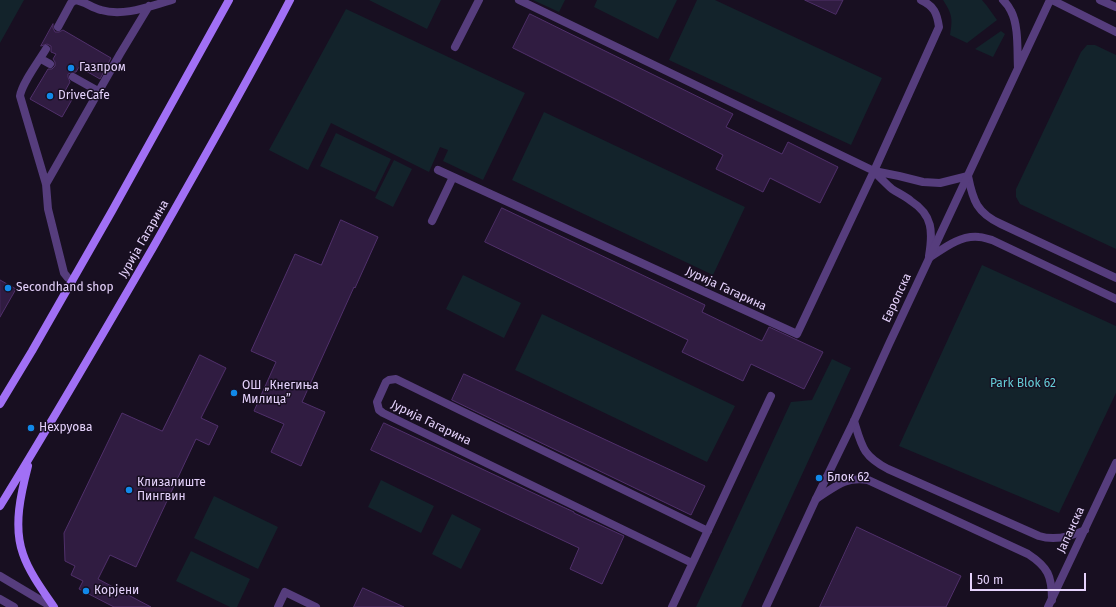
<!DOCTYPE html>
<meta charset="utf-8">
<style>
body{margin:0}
#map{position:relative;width:1116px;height:607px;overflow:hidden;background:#180f21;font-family:"Fira Sans",sans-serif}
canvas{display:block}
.scale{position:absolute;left:970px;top:573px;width:116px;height:18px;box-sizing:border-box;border:2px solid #e5d2fc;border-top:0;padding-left:5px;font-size:12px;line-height:14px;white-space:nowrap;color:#e5d2fc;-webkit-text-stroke:3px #180f21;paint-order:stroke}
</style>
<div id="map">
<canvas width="1116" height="607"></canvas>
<div class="scale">50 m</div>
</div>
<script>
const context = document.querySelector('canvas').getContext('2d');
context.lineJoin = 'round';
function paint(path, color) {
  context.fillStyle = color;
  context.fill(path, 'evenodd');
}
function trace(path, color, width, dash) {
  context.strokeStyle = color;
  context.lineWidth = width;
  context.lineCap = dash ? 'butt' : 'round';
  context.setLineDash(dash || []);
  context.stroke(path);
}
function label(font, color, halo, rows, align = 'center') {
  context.font = font + ' "Fira Sans",sans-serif';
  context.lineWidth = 3;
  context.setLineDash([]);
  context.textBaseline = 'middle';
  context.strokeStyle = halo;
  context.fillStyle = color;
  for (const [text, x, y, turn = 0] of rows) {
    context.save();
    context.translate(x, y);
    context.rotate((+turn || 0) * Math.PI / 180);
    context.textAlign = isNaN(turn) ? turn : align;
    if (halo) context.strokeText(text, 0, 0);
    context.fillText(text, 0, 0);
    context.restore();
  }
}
paint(new Path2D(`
 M0,0H24L0,43Z
 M369,0H441L427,29Z
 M533,0H565L559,12Z
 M597,0H677L658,39L594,7Z
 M697,0H715L882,78L851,145L669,60Z
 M943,0H982L987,6L997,20L967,43L950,35C953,18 952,14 943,0Z
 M346,9L525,93L483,180L443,161L448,150L440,147L429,172L331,123L308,170L269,150Z
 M1001,31L1005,34L993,57L975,49Z
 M1087,45H1095L1116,55V249L1020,204L1016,197V189L1081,52Z
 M544,112L745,207L713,275L512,180Z
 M336,133L391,159L375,192L320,166Z
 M394,160L412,169L393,207L375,198Z
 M982,265L1116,326V393L1059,513L899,446Z
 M463,275L521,303L504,338L446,309Z
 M542,314L735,406L707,462L515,370Z
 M832,359L851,368L741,607H696L791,402L812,400Z
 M381,480L434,506L421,533L368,507Z
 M214,496L278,527L258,569L194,538Z
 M452,514L481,529L461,569L432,554Z
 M191,551L250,579L237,607H230L176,581Z`), '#13232b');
const building = new Path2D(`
 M805,0H843L836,14Z
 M530,14L733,114L726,127L782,154L788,142L838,167L820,203L770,178L763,192L716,169L723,155L619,101L513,48Z
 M53,24V28L55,32H59L63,30L111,58L100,79L79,67L76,72H73L68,74V77L70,82L65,91L74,96L62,117L30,99L48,69H52L55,66V62L53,59L56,54L51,52V46L47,44L41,46Z
 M502,208L705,305L702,312L762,341L769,327L823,352L804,389L751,364L743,381L682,352L688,340L485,242Z
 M341,220L378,237L355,288L354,287L302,402L325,412L301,466L271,452L284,424L254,411L276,362L251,351L295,254L321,265Z
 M0,280L16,289L0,317Z
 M200,355L226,368L201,418L218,426L209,445L196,439L136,567L110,555L98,579L151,607H114L79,589L83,581L71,575L75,566L65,561L64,533L122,413L162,431Z
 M464,374L705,486L691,515L452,400Z
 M384,423L563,507L574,512V513L624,536L602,584L570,569L579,548L371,450Z
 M857,527L961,576L946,607H820Z
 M363,588L404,607H354Z`);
paint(building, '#301c41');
trace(building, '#50306b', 1);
trace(new Path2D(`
 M519,0L874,171L899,176L923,182L940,183L968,176
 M58,27L71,3L75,0C84,1 92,8 101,10C124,17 150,6 172,0
 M455,47L479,0
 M46,49C39,61 22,83 20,96L46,184L48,209L64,273L68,278L72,280
 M41,59L50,64
 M73,77L98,91
 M438,170L797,334L874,171L939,27C937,13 934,6 921,0
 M874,172C880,177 886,184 892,189C898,193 905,196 911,201C933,215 933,232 929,256
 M46,184L120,54L149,6
 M432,221L453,177
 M692,563L383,413L379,410L377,402L386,382L389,380L396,379L708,531
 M278,607L285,592L316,607
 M672,607L771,396`), '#563d7d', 8);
trace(new Path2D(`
 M968,176C973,201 977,213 1001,224L1116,278
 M929,258C944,248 960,235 979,237C983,237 987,239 992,240L1116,299
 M854,421C862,447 863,456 888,469L1039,536C1055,541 1070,537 1085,530
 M816,499C835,487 845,476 868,480L1028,554C1048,567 1052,576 1052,600`), '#563d7d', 8);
trace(new Path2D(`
 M1003,0C1006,3 1009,7 1011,11C1019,26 1017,51 1018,68
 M1052,0L1116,32
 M1100,0L1116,7
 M0,576L52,607
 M0,599L14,607
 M766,607L815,501L854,421L889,344L1050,0
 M1048,607L1116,463`), '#563d7d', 8);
trace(new Path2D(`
 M0,404L32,351L112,211L229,0
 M28,466C21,493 13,526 23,554C29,572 43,591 54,607
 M0,506C52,422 101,337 151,251C198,168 246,85 290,0`), '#a170f5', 8);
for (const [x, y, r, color] of [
 [71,68,4,"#1189e9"],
 [50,96,4,"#1189e9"],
 [8,288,4,"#1189e9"],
 [234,393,4,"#1189e9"],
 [31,428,4,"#1189e9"],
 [819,478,4,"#1189e9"],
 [129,490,4,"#1189e9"],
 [86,591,4,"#1189e9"]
]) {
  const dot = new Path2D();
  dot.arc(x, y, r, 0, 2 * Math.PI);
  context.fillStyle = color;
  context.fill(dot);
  trace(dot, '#180f21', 1.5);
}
label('12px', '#e5d2fc', '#180f21', [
 ["Газпром",79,68],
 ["DriveCafe",58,96],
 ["Secondhand shop",16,288],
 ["ОШ „Кнегиња",242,386],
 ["Милица”",242,400],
 ["Нехруова",39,428],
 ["Блок 62",827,478],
 ["Клизалиште",137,483],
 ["Пингвин",137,497],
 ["Корјени",94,591]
], 'left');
label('12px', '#e5d2fc', '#180f21', [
 ["Јурија Гагарина",144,239,-60],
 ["Јурија Гагарина",726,289,25],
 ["Европска",897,298,-65],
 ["Јурија Гагарина",431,423,26],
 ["Јапанска",1071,530,-65]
]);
label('12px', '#64ccd6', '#180f21', [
 ["Park Blok 62",1023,384]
]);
</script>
